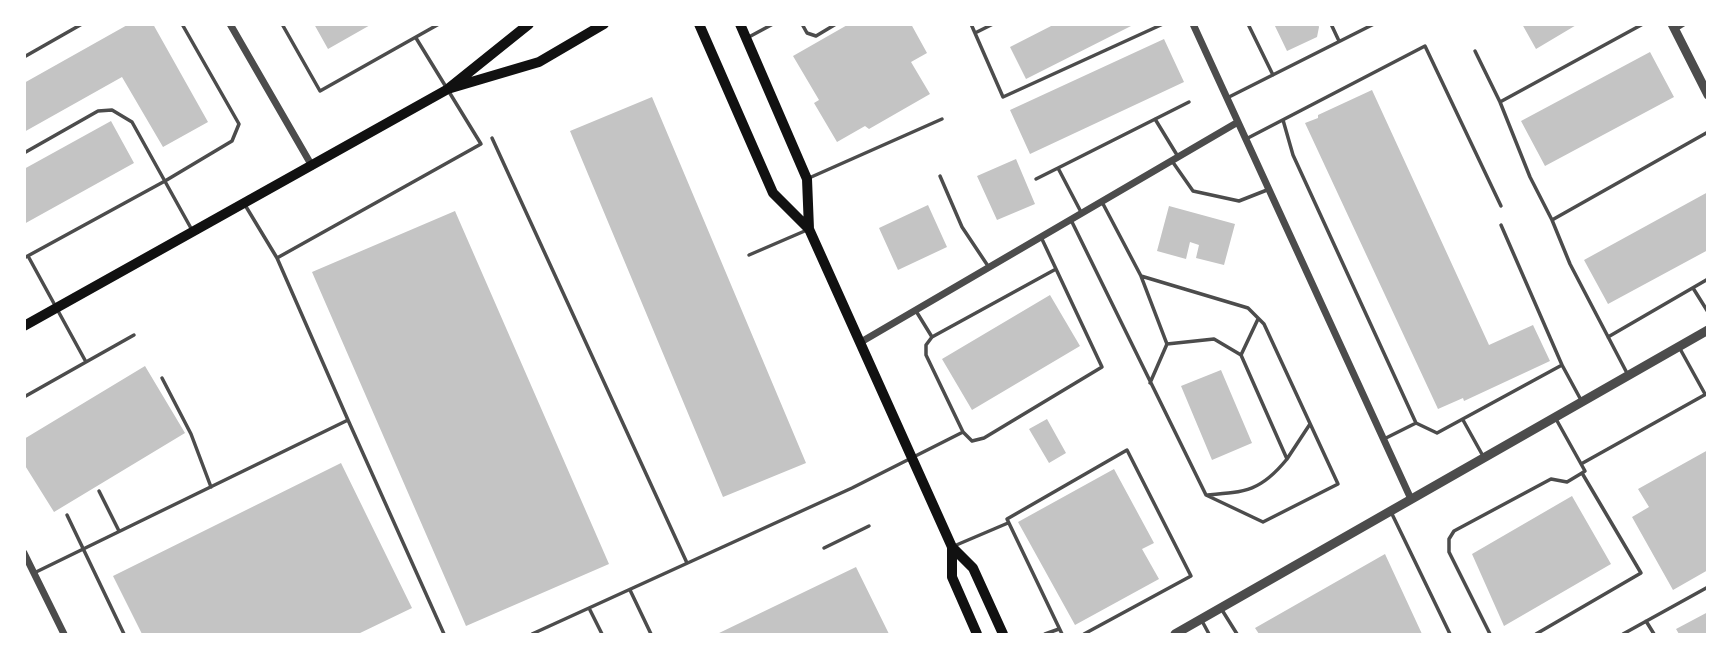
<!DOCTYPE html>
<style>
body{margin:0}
#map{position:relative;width:1732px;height:659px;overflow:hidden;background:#fff;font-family:"Nunito Sans",sans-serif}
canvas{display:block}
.frame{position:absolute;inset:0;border:26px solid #fff;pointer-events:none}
</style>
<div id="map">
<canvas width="1732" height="659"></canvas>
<div class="frame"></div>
</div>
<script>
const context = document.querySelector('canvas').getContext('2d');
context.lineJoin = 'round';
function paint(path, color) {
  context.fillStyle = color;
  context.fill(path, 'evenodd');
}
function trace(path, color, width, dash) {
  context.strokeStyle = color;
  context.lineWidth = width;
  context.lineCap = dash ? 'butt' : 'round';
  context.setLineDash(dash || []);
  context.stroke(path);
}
paint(new Path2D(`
 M129,24H153L208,122L163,147L122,77L24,132V83Z
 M314,24H372L328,49Z
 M849,24H911L927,53L911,62L930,94L869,129L865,126L837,142L814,103L819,100L793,56Z
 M1055,24H1135L1026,79L1010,47Z
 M1274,24H1318L1319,27L1317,37L1287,51Z
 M1522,24H1578L1536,49Z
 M1164,39L1184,82L1030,154L1010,110Z
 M1650,52L1674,97L1545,166L1521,121Z
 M1372,90L1489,345L1533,325L1550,361L1464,401L1463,398L1438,409L1305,123L1318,118V115Z
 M652,97L806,463L723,497L570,131Z
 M111,121L134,163L24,224V169Z
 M1016,159L1035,204L997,220L977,176Z
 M1708,192V250L1608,304L1584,260Z
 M928,205L947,247L898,270L879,228Z
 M1169,206L1235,224L1224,265L1196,258L1199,245L1190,242L1186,259L1157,251Z
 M455,211L609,564L466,626L312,272Z
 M1050,295L1080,346L972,410L942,359Z
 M145,366L185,433L54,512L24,464V439Z
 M1221,370L1252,443L1212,460L1181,386Z
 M1047,419L1066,453L1049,463L1029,429Z
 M1708,450V570L1673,590L1632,517L1649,507L1638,489Z
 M341,463L412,608L358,634H142L113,576Z
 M1114,469L1154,543L1142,549L1159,579L1075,625L1018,522Z
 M1572,496L1611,564L1504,626L1472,554Z
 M1385,554L1422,634H1259L1255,628Z
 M856,567L889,634H717Z
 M1708,612V634H1679L1676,629Z`), '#c4c4c4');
trace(new Path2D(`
 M282,24L320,91L439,24
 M802,24L807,33L816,36L836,24
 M971,24L1003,97L1163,24
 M1248,24L1273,75
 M1331,24L1339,41
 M1677,29L1685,24
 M975,33L993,24
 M747,38L773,24
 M1475,51L1500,102L1643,24
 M24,57L82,24
 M1227,98L1374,24
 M1500,102L1530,177L1552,220L1708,132
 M1155,119L1177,155
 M1283,120L1293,155L1416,423L1384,439
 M492,138L687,563
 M1246,139L1425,46L1501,206
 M24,153L98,111L112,110L132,122L192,230
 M1172,161L1193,191L1239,201L1267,190
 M940,176L962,227L988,266
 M809,178L942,119
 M1036,179L1058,168
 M1102,202L1141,276L1167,344L1150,383
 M1081,212L1058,168L1189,102
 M1071,220L1206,495L1263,522L1338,484L1264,324L1248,308L1141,276
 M1552,220L1570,264L1628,375
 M1501,225L1562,365
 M749,255L807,230
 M28,256L86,362L134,335
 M24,258L165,181L232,141L239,124L182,24
 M277,258L481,144L416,38
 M1693,288L1708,312
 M916,311L932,337L926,345V355L963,432L972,441L984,438L1102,367L1041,237
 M932,337L1056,269
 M1608,337L1708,279
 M1167,344L1214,339L1241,355L1287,459C1261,491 1246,492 1207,495
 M1679,347L1705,394
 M1241,355L1258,319
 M162,378L191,434L211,487
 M24,397L86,362
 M348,420L444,634
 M1463,420L1483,456
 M1416,423L1437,433L1562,365L1581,400
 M1287,459L1310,424
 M1581,464L1708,393
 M99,491L119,531
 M1392,514L1450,634
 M67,515L124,634
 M954,546L1008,523
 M824,548L869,526
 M34,573L348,420L277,258L245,205
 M630,590L651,634
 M589,608L602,634
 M1222,610L1237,634
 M1202,621L1209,634
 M1646,621L1654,634
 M532,634L852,488L963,432
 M1045,634L1059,629
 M1062,634L1007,519L1127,450L1191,576L1084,634
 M1490,634L1449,552V539L1454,531L1551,479L1567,482L1582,473
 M1536,634L1641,573L1582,473L1585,471L1556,419
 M1623,634L1708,587`), '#4c4c4c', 3.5);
trace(new Path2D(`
 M230,24L312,166
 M1193,24L1411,499
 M861,342L1238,122
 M24,553L64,634`), '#4c4c4c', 7);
trace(new Path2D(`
 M1672,24L1708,95
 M1175,634L1708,330`), '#4c4c4c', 9);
trace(new Path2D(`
 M699,24L773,193L809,229L952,547L973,568L1003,634
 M740,24L807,179L809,229
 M451,88L539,62L604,24
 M24,326L448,89L529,24
 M952,547V577L977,634`), '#111', 10);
</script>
